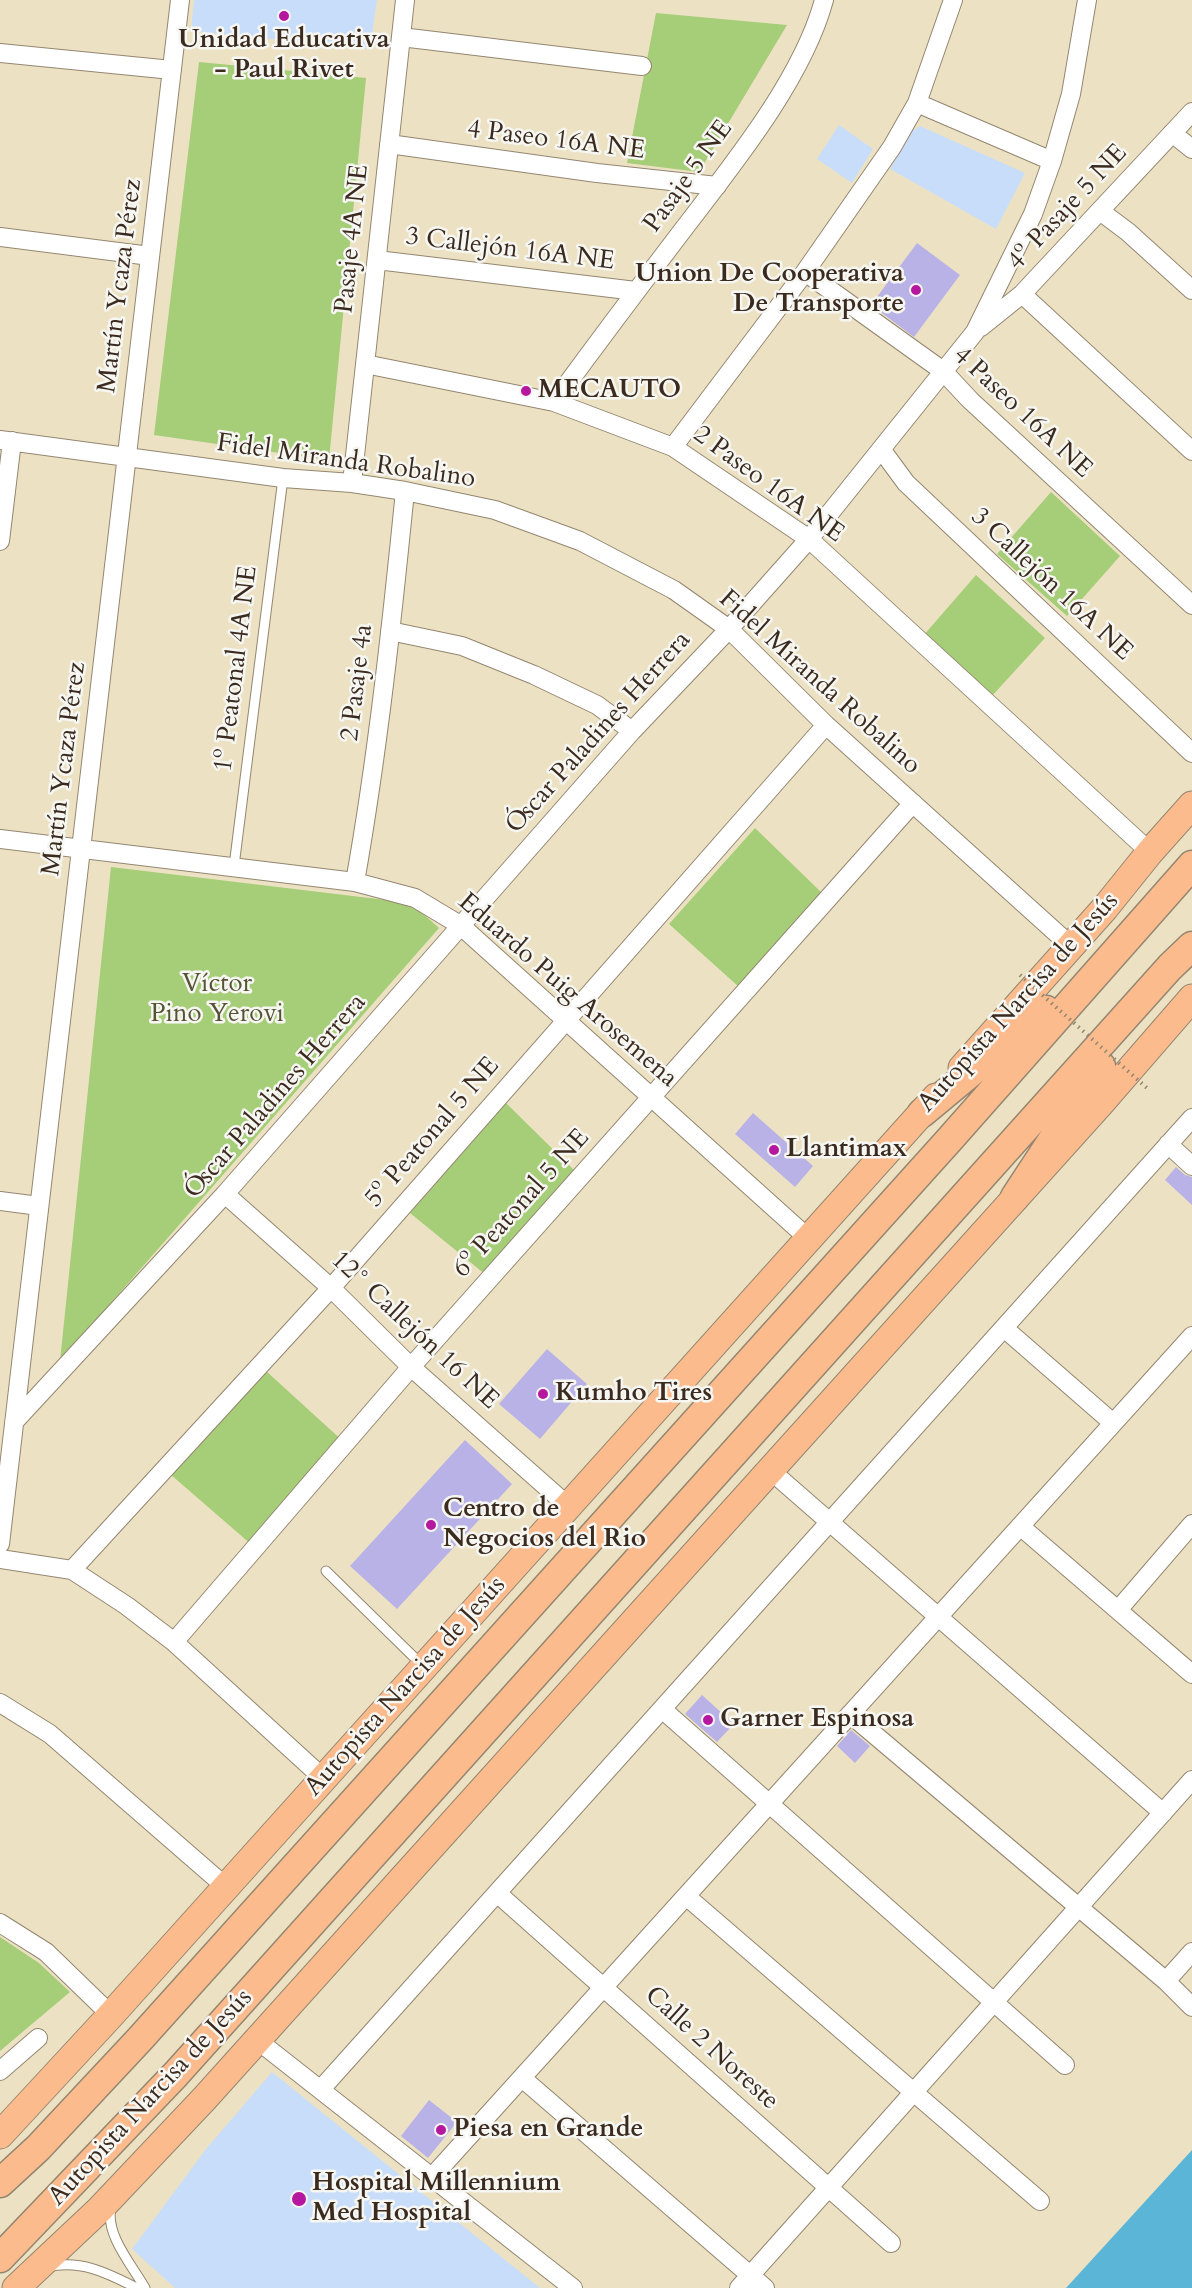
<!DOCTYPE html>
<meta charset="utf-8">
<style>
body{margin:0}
canvas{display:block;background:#ece2c3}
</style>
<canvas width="1192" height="2288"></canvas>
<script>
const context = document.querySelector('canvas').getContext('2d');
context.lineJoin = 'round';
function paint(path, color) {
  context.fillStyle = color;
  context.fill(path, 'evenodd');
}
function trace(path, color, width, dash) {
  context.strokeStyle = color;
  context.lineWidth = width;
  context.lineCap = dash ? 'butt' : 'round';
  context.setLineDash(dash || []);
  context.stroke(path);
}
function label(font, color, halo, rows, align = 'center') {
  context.font = font + ' Cardo,serif';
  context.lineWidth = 5;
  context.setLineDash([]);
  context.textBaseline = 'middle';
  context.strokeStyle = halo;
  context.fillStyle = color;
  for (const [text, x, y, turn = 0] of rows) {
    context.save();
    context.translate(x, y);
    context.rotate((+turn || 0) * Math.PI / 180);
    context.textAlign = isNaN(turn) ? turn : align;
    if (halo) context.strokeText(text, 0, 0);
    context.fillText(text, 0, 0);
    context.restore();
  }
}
paint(new Path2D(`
 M194,0H377L370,49L191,31Z
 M839,125L873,149L852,183L817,159Z
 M920,126L1025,173L996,229L890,169L912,131Z
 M272,2072L540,2288H175L132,2249L206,2149Z`), '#c8ddf9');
paint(new Path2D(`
 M656,13L787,25L699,172L627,163Z
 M199,62L366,78L329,460L154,435Z
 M1051,492L1120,556L1067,616L997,554Z
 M976,575L1045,638L991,697L923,636Z
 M755,828L822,893L739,987L669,924Z
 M111,867L411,903L439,928L60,1361Z
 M506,1103L576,1172L486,1275L410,1213Z
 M266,1371L345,1443L253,1546L170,1474Z
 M0,1937L39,1963L70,1992L0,2051Z`), '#a6cd77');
paint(new Path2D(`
 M1192,2150V2288H1066Z`), '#5ab5d7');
paint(new Path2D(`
 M917,243L960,275L914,337L871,305Z
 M753,1113L813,1166L795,1187L735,1134Z
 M1176,1167L1185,1175L1192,1177V1205L1165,1180Z
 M547,1349L587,1384L540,1439L499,1404Z
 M465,1440L512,1484L397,1609L350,1566Z
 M702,1695L734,1724L717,1742L685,1714Z
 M851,1730L870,1746L855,1763L837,1746Z
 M429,2100L457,2122L428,2158L401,2136Z`), '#b9b2e7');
const service = new Path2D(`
 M234,866L283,478
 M326,1571L423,1666
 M111,2207C105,2235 132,2265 145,2288
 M48,2267C81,2259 109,2274 137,2288`);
const minor = new Path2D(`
 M401,37L642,66
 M0,53L172,70
 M917,103L1052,161
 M1172,133L1192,149
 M389,144L597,173L717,186
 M1100,211L1128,232L1192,290
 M0,237L150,256
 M377,260L636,291
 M805,272L943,371L970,400L1192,605
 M1022,294L1192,451
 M981,327L1022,294L1192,112
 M365,364L554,402L673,447L809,539L1150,852
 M554,402C595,346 637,290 679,235C730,168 802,81 824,0
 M0,440L283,478L352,483L405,491L495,510L580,541L674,590L729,629L826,725L1071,946
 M673,447L805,272L892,147L917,103L953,0
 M881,449L906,483L1192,753
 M352,483L405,0
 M0,541L12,441
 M390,631L462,646L534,675L597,705L632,731
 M0,839L355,882L415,898L460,925L809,1239
 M355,882C378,752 392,621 405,491
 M1168,1144L1192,1166
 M225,1194L331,1288L411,1367L568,1506
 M0,1201L39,1206
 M1004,1328L1113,1423
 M14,1422L225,1194L632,731L729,629L809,539L975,332L1033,214L1052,161L1071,94L1087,0
 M770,1470L1163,1813
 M1020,1526L1192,1674
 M0,1544L180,0
 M0,1559L72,1570L127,1606L174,1642L323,1778
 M72,1570L331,1288L826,725
 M1118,1610L1192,1524
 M174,1642L411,1367L913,803
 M0,1703L50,1734L226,1887
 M662,1709L1065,2065
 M850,1714L1166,1981L1192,2007
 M497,1893L891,2243
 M686,1896L1040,2201
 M0,1923L46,1952L111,2015
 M1166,1981L1192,1952
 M257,2040L573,2288
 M0,2071L38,2038
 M522,2078L765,2288
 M321,2089L1192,1118
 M432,2177L1192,1336
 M739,2288L1192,1780`);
const primary = new Path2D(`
 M962,1068L1105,908L1150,852L1192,805
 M0,2135L111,2015L936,1097
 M16,2288L100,2209L204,2099L1100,1104L1192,998`);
const trunk = new Path2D(`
 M922,1113L1046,1010
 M1015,1197L1101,1066
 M0,2183L38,2148L139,2040L950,1139L1192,865
 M0,2258L176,2074L1170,967L1192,946`);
trace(service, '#948670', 11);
trace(minor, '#948670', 20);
trace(primary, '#948670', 29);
trace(trunk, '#948670', 31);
trace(service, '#fff', 9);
trace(minor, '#fff', 18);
trace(primary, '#fbbb8d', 27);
trace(trunk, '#fbbb8d', 28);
trace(new Path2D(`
 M1020,975L1147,1088`), '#948670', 4, [1.5, 4.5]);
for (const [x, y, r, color] of [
 [284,16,6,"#b5179e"],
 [916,290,6,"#b5179e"],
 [526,391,6,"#b5179e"],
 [774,1150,6,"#b5179e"],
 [543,1394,6,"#b5179e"],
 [431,1525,6,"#b5179e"],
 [708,1720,6,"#b5179e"],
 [441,2130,6,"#b5179e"],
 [299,2199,8,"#b5179e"]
]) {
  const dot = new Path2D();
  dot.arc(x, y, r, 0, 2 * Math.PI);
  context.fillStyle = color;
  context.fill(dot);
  trace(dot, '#f6f6f2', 2);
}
label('bold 26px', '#3b2a1e', '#f6f6f2', [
 ["Unidad Educativa",284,41,"center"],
 ["- Paul Rivet",284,71,"center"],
 ["Union De Cooperativa",904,275,"right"],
 ["De Transporte",904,305,"right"],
 ["MECAUTO",538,391],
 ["Llantimax",786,1150],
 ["Kumho Tires",555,1394],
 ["Centro de",443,1510],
 ["Negocios del Rio",443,1540],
 ["Garner Espinosa",720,1720],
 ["Piesa en Grande",453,2130],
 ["Hospital Millennium",312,2184],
 ["Med Hospital",312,2214]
], 'left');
label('26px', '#3b2a1e', '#f6f6f2', [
 ["4 Paseo 16A NE",556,141,7],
 ["Pasaje 5 NE",689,177,-54],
 ["4º Pasaje 5 NE",1068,208,-47],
 ["Pasaje 4A NE",353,239,-84],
 ["3 Callejón 16A NE",510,250,7],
 ["Martín Ycaza Pérez",121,286,-83],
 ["4 Paseo 16A NE",1022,413,43],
 ["Fidel Miranda Robalino",346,462,8],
 ["2 Paseo 16A NE",768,485,36],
 ["3 Callejón 16A NE",1051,585,43],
 ["1º Peatonal 4A NE",237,669,-83],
 ["2 Pasaje 4a",358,683,-83],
 ["Fidel Miranda Robalino",819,683,42],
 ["Óscar Paladines Herrera",599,733,-48],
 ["Martín Ycaza Pérez",65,769,-83],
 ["Eduardo Puig Arosemena",567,991,41],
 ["Autopista Narcisa de Jesús",1019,1003,-48],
 ["Óscar Paladines Herrera",276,1097,-49],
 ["5º Peatonal 5 NE",433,1133,-49],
 ["6º Peatonal 5 NE",522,1204,-48],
 ["12° Callejón 16 NE",414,1331,43],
 ["Autopista Narcisa de Jesús",406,1687,-48],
 ["Calle 2 Noreste",711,2049,42],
 ["Autopista Narcisa de Jesús",151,2098,-47]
]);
label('26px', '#565334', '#f6f6f2', [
 ["Víctor",217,985],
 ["Pino Yerovi",217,1015]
]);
</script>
